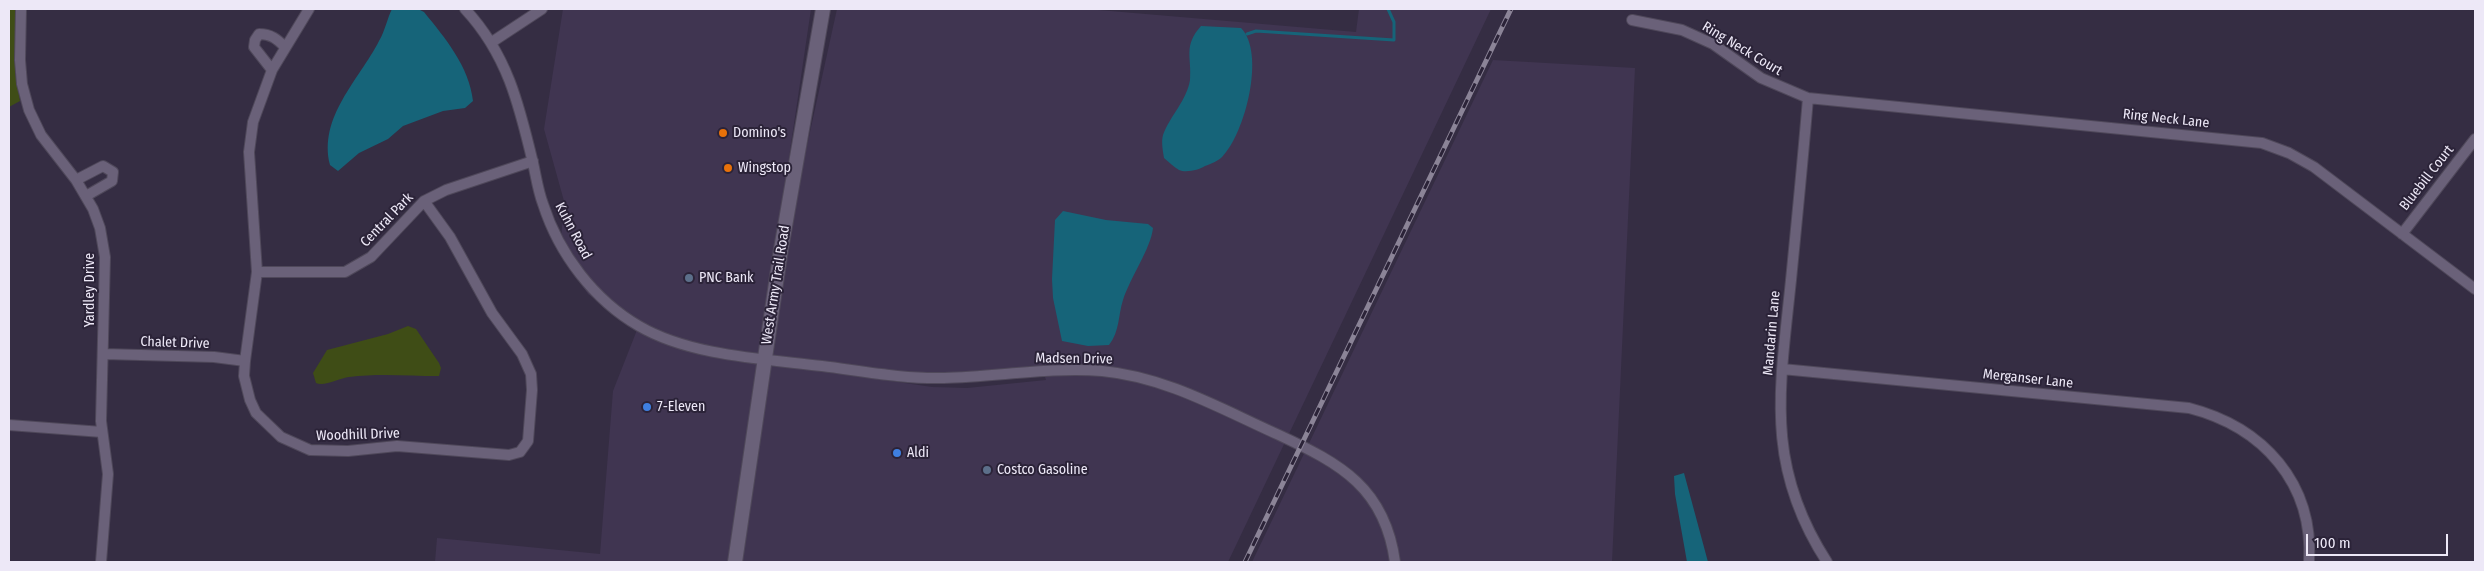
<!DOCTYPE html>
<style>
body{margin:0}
#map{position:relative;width:2484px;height:571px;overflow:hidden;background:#352d43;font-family:"Fira Sans Condensed",sans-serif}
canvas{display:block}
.frame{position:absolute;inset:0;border:10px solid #ede8f7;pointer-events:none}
.scale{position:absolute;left:2306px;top:534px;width:142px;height:22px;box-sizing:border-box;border:2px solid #ede8f7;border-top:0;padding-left:6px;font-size:15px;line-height:18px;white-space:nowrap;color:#ede8f7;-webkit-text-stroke:4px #2b2338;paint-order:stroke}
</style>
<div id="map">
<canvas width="2484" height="571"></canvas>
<div class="frame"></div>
<div class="scale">100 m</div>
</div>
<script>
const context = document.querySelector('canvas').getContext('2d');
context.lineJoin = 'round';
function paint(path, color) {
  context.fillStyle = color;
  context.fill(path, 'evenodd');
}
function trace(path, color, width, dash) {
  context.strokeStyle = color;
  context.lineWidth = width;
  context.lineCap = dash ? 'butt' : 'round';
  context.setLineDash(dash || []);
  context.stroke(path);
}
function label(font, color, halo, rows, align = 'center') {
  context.font = font + ' "Fira Sans Condensed",sans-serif';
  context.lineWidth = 4;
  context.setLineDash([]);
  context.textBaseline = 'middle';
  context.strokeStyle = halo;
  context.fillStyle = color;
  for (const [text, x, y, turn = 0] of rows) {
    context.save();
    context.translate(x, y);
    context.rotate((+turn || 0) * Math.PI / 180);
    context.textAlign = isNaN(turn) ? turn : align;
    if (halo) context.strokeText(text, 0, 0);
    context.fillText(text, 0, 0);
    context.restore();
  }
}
paint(new Path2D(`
 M563,9H811L729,562H435L437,538L600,554L613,391L637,330L588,294L560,253L564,201L544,129Z
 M837,9H1087L1356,32L1359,9H1491L1228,562H740L768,363L932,387L967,388L1046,380L1044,374L950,380L770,356L790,223Z
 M1493,60L1635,68L1612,562H1252Z`), '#403551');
paint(new Path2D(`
 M9,9H16L15,72L20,101L9,107Z
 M408,326L416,329L439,363L441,368L439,376C408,376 380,373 349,377C340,378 324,387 316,383L313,373L327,350L388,334Z`), '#3f4d16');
paint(new Path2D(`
 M392,9H418L424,12C445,38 469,66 473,101L465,108L443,111L403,126L388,139L359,153L338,171L330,165C318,117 359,80 379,41C385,31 387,19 392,9Z
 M1201,26L1241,28C1266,53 1245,134 1222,157C1218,161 1211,164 1205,166C1199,170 1186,173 1179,170C1174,167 1169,162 1164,158C1163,151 1161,142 1163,135C1170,116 1187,100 1190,80C1192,57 1183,46 1201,26Z
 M1063,211L1106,220L1148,224L1153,228C1151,248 1130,278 1123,300C1118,315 1120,331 1109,345L1088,346L1062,341L1053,298L1052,279L1055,220Z
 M1684,473L1708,562H1687L1675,494L1674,476Z`), '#166479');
trace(new Path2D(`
 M1247,34L1256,31L1394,40V22L1388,9`), '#166479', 3);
const minor = new Path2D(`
 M21,9L20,60L22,84L29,110L41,135L76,180L93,209L100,228L105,257L101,421L108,474L101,562
 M309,9L272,70L253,122L249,152L257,272L245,361L244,376L250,400L256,413L281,437L310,450L348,451L397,446L509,455L520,452L528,441L532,390L531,374L522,354L492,313L450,237L424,201
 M465,9C507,54 519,104 533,163C536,176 538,191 543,204C559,254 594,300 639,326C690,356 765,359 822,366C862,371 903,379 944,378C996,377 1049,367 1102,371C1166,377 1221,409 1279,435C1341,464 1385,488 1395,562
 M1632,20L1682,30L1713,44L1761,78L1808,98L2262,143L2289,153L2314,167L2475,289
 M492,42L542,9
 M272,70L254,47L255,40L259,34C271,34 277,39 285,47
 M1808,98C1803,159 1797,219 1791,280C1780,388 1764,465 1827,562
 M76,180L103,166L113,172L112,181L86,196
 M2402,234L2475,139
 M257,272H345L371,257L424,201L446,190L533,161
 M104,354L214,357L245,361
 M1782,369L2189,408C2263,427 2314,483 2309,562
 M9,425L102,432`);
const secondary = new Path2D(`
 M735,562L781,249L823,9`);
trace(minor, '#4f485a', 12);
trace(secondary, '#4f485a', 16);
trace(minor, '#6a6179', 10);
trace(secondary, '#6a6179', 14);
const rail = new Path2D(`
 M1245,562L1511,9`);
trace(rail, '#8b8497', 5);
trace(rail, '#2b2338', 3, [9]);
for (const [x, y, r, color] of [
 [723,133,5,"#e8710a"],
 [728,168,5,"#e8710a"],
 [689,278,5,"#5c6f8a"],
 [647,407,5,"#3f7fe0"],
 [897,453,5,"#3f7fe0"],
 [987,470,5,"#5c6f8a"]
]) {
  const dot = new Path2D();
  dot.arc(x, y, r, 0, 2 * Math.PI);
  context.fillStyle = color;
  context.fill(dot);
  trace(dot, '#2b2338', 2);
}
label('14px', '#ede8f7', '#2b2338', [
 ["Ring Neck Court",1742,49,31],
 ["Ring Neck Lane",2166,119,6],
 ["Bluebill Court",2427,178,-52],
 ["Central Park",387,220,-46],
 ["Kuhn Road",573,231,62],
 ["West Army Trail Road",776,285,-81],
 ["Yardley Drive",90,290,-90],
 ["Mandarin Lane",1772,333,-85],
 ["Chalet Drive",175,343,2],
 ["Madsen Drive",1074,359,1],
 ["Merganser Lane",2028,379,6],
 ["Woodhill Drive",358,435,-2]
]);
label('14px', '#ede8f7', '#2b2338', [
 ["Domino's",733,133],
 ["Wingstop",738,168],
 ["PNC Bank",699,278],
 ["7-Eleven",657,407],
 ["Aldi",907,453],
 ["Costco Gasoline",997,470]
], 'left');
</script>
